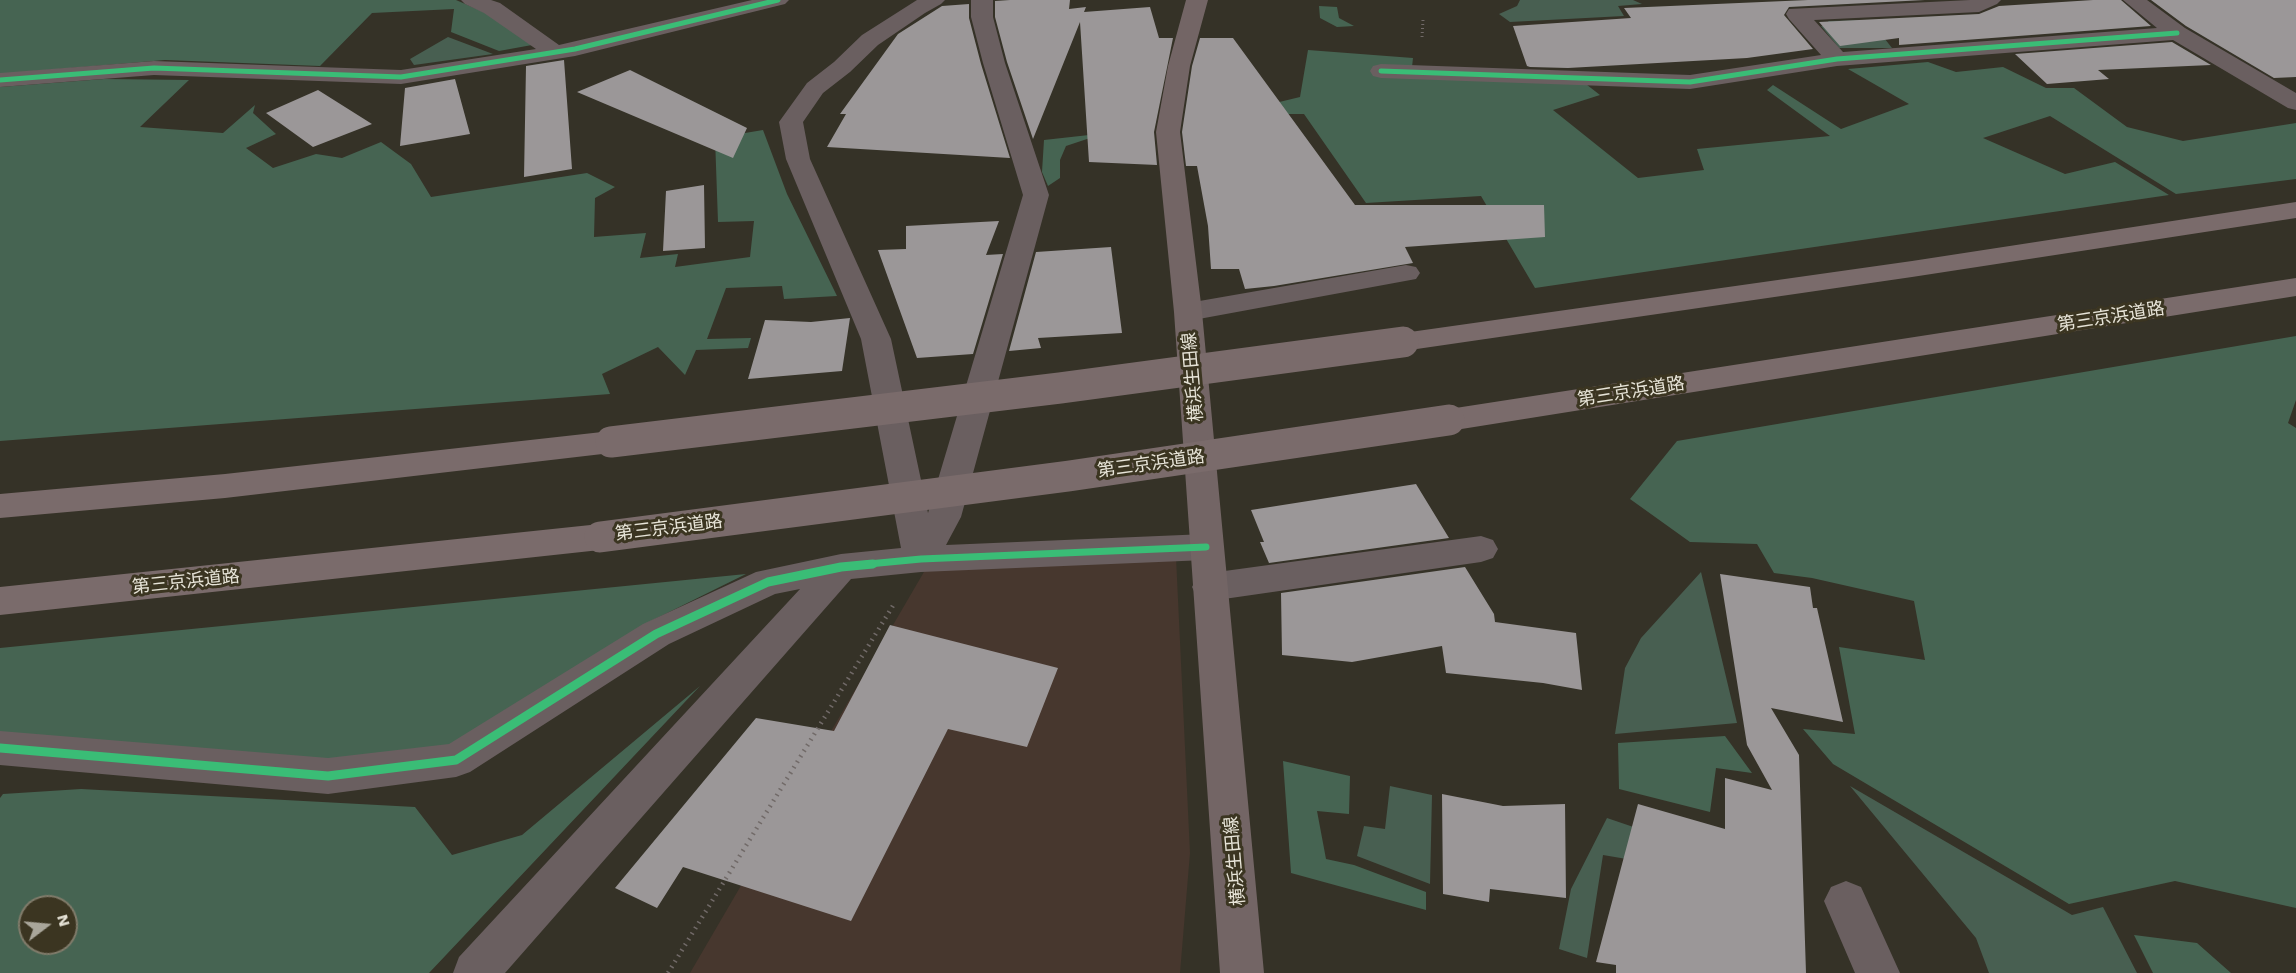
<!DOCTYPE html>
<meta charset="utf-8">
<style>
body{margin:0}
#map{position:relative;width:2296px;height:973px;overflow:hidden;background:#353227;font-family:"Work Sans",sans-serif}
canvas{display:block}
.north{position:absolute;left:18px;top:895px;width:60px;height:60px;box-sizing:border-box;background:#3b3521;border:2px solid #807b6a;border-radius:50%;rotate:74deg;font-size:16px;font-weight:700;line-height:24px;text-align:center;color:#e7e4d8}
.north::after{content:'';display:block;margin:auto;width:21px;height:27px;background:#a9a69a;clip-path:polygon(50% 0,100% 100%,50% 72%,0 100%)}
</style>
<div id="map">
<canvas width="2296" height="973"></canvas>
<div class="north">N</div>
</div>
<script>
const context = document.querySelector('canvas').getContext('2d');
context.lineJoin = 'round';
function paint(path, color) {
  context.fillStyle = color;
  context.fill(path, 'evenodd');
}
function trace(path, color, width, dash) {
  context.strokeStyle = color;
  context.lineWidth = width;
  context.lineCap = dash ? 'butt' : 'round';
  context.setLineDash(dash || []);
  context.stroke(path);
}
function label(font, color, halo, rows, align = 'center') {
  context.font = font + ' "Work Sans","Noto Sans JP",sans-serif';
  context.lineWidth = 6;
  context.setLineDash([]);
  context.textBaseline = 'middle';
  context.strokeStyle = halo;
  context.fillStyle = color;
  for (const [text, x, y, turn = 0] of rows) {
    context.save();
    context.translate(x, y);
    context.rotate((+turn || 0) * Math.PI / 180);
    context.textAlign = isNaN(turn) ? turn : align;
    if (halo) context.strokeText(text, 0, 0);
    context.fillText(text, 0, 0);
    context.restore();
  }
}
paint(new Path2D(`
 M1176,557L1190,853L1180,973H690L928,565Z`), '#47372e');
paint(new Path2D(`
 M1520,0H1633L1642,4L1618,6L1624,16L1510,22L1499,14L1517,6Z
 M1870,20L1892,48H1839L1821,26H1831L1828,21Z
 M448,37L493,54L414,65L410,59Z
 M1701,572L1737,723L1615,734L1625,668L1641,638Z
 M1390,786L1432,795L1430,884L1357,856L1364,826L1385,829Z
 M1850,786L2072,915L2103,907L2137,973H1989L1976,938Z
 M1607,818L1654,834L1656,864L1603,855L1587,958L1559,949L1571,889Z`), '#485f51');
paint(new Path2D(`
 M0,0H456L486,13L532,45L499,51L451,32L454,9L372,13L320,66L165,60L0,74Z
 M1319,6L1337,7L1339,18L1354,26L1337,27L1320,18Z
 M1308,50L1413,58L1411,76L1582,81L1600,95L1553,110L1638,178L1704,170L1697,149L1830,136L1767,90L1773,85L1841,129L1909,104L1848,69L1928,62L1956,72L2003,67L2046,88H2074L2127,127L2183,141L2296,123V179L2176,194L2050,116L1983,138L2065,174L2115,162L2169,195L1535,288L1481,196L1366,203L1304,114H1276L1271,104L1300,97Z
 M104,79L189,80L140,127L223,133L255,105L253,113L276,134L246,148L273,168L316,154L342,158L381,142L411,164L431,197L587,173L615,187L595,198L594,237L646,233L640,258L678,254L675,267L750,257L754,221L718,222L715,138L763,130L787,194L837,296L784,299L782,286L726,288L707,339L751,338L748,348L696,350L685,375L658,347L602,374L610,394L0,441V87Z
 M1089,135L1136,136L1087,139L1066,146L1060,160V178L1048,186L1042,172L1044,140Z
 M2296,336V400L2288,423L2296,428V908L2175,881L2069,904L1833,764L1803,729L1855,734L1839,647L1925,660L1914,601L1812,578L1774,573L1757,544L1690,542L1630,499L1677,441Z
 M746,574L649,622L452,748L339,761L0,735V648Z
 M700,686L429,973H0V798L3,794L81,789L415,807L452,855L522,835ZM30,907H66V943H30Z
 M1725,736L1752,773L1716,768L1710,812L1619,789L1618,743Z
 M1283,761L1350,776L1349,814L1317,811L1326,859L1354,865L1426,892V910L1291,873Z
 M2134,935L2197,943L2231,973H2153Z`), '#466452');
paint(new Path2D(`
 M1010,0H1070L1069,9L1086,7L1084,12L1150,7L1159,38H1173L1154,132L1157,165L1089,162L1080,22L1033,139L1007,62L995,17V1Z
 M1808,0H1925L1789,7L1784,15L1813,49L1747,58L1568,68L1530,67L1527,66L1513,26L1631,18L1624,8Z
 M2093,0H2121L2151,26L1912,44L1899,45V38L1840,46L1819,22L1979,14L1999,6Z
 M2151,0H2296V77L2274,78L2186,26Z
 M969,4V18L981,64L1010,158L827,147L846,114H840L898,34L942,6Z
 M1200,38H1233L1355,205H1544L1545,237L1405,247L1413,263L1274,286L1245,289L1239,269H1211L1208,226L1197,166H1186L1182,132L1192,66Z
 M2172,42L2211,65L2098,70L2109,79L2047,84L2015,54Z
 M564,60L572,169L524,177L526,66Z
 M630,70L747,128L733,158L577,92Z
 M455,79L470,134L400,146L405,88Z
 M318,90L372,124L313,147L266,113Z
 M704,185L705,248L663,251L666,191Z
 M999,221L986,255L1003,254L973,354L917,358L878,250L906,249V226Z
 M1111,247L1122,333L1038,338L1041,348L1009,351L1036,252Z
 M850,318L842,371L748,379L765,320L811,322Z
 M1416,484L1449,538L1269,563L1260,542H1264L1251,510Z
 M1465,567L1494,614L1495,622L1576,633L1582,690L1543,683L1446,673L1442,646L1352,662L1282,655L1281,593Z
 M1720,574L1810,587L1813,608H1817L1843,722L1771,708L1799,755L1806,973H1616V965L1596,962L1638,804L1725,829V778L1772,790L1747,745Z
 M890,625L1058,668L1027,747L948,729L851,921L683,867L657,908L615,888L756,718L834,731Z
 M1442,794L1503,806L1565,804L1566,898L1490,889L1489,902L1443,894Z`), '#9b9798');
trace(new Path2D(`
 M1422,37L1423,20`), '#716a68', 3, [1, 3]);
trace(new Path2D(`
 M668,973L894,604`), '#716a68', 4.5, [1.5, 5]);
paint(new Path2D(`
 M461,0H491L500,3L559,45L752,0H789L785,4L575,56L401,84L154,75L0,87V73L154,61L401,70L536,49L484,13L465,4Z
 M917,0H945L941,4L925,13L878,45L850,72L823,93L803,122L810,159L891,339L928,513L1023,195L983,63L971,17V0H993V17L1005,63L1049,195L961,517L946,545L1206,534L1218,538L1223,547L1218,556L1206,560L921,572L851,579L505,973H453L459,957L800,589L775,594L669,644L470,772L456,777L328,794L0,765V731L328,758L449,744L643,624L756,572L841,554L901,548L861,339L786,159L779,122L807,83L834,62L862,35Z
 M1970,0H2001L1997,4L1979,12L1814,20L1843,52L2157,28L2123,0H2147L2185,28L2296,93V110L2288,108L2173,40L1837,66L1690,89L1381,78L1373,76L1370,71L1373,66L1381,64L1690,75L1821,55L1789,19L1786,14L1789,9Z
 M1406,265L1416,267L1420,273L1416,279L1188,321L1178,318L1174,312L1178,306L1188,303Z
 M1481,536L1493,540L1498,549L1493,558L1481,562L1210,601L1197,597L1192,587L1197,577L1210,573Z
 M1846,881L1861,887L1900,973H1855L1824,901L1831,887Z`), '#6a5f60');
paint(new Path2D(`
 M1186,0H1208L1190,66L1180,132L1202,312L1264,973H1220L1174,312L1156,132L1168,66Z`), '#736565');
paint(new Path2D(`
 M2296,202V218L1912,277L1403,351L1393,349L1388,342L1393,335L1403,333L1912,261Z
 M2296,278V296L1449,431L1438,428L1433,420L1438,412L1449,409Z
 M611,431L622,434L627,442L622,450L611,453L225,498L0,518V494L225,474Z
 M600,524L612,528L617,537L612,546L600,550L0,615V587Z`), '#7a6b6b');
trace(new Path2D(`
 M611,442L1060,388L1403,342
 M600,537L1069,476L1449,420`), '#7a6b6b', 31);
trace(new Path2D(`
 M1381,71L1690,82L1837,59L2177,33
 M0,80L154,68L401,77L575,49L778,0`), '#3abd76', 5);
trace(new Path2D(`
 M858,565L921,559L1206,547`), '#3abd76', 7);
trace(new Path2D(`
 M0,748L328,776L456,760L656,634L768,582L841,567L873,564`), '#3abd76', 9);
label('18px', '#e7e4d8', '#3b3521', [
 ["第三京浜道路",2111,317,-9],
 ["横浜生田線",1193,377,-95],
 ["第三京浜道路",1631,392,-9],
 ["第三京浜道路",1151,464,-8],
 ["第三京浜道路",669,528,-7],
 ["第三京浜道路",186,582,-6],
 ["横浜生田線",1235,861,-95]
]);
</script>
